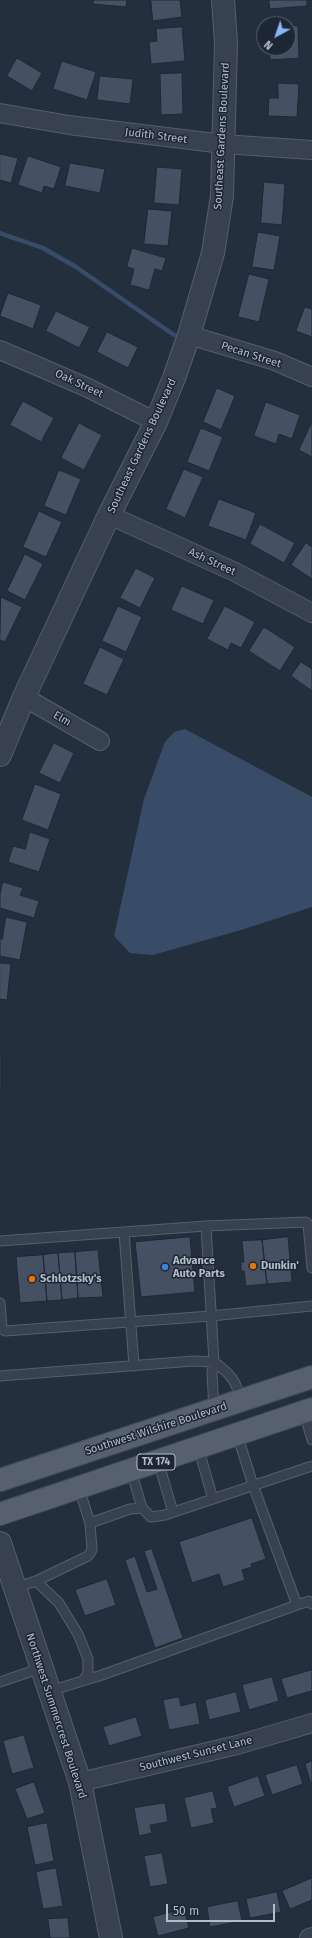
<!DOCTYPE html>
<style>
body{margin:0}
#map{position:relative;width:312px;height:1938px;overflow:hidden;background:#242f3e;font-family:"Fira Sans",sans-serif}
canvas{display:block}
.north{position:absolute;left:256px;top:16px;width:40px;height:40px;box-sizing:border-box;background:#1d2633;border:1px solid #59626f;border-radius:50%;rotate:220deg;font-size:11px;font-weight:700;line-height:16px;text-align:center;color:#b4bcc9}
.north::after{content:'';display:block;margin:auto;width:14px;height:18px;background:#8ab4f8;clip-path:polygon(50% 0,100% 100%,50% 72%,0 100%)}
.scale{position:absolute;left:166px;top:1904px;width:109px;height:18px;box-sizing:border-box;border:2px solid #b4bcc9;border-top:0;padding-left:5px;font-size:12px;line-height:14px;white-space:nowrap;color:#b4bcc9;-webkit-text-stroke:3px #1d2633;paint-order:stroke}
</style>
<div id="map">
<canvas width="312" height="1938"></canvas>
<div class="north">N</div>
<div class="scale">50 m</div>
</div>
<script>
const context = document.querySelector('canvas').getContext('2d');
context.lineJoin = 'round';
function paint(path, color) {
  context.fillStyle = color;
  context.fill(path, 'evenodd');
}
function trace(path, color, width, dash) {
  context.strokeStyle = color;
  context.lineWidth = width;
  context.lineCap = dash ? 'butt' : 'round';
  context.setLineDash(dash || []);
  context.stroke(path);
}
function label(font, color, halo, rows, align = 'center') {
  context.font = font + ' "Fira Sans",sans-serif';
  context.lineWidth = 3;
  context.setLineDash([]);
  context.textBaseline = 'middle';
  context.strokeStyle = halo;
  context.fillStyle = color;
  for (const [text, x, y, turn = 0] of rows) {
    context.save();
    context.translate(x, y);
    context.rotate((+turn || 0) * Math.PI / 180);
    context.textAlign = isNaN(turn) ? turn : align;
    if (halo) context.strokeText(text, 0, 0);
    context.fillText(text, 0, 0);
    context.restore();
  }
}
paint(new Path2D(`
 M185,729L312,797V907L241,930L153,955L130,953L114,936L144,799L165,742L174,732Z`), '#394c67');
trace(new Path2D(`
 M0,233L43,248L76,267L174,335`), '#394c67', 4.5);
const building = new Path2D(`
 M94,0H127L126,7L93,4Z
 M151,0H180L182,17L153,21Z
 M269,0H307V6L270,9Z
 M288,26H298L299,58L270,60V48H288Z
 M182,27L185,61L151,64L149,42L157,41L156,29Z
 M17,58L42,73L32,91L7,76Z
 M62,61L96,72L87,100L53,89Z
 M182,73L183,114L161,115L160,74Z
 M100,76L133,79L130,104L97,100Z
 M278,83L299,84L297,117L268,116L269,98H278Z
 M0,154L18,158L11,183L0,180Z
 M28,156L61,167L54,189L44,186L42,193L18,185Z
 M70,163L105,169L100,193L65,186Z
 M157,167L182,169L179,205L154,203Z
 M264,182L285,184L282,225L261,223Z
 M148,209L172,211L168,246L144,244Z
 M258,232L280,236L274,270L252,267Z
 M132,248L166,258L162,271L155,269L149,290L130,285L134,269L127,267Z
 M249,274L269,279L259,322L238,317Z
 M8,293L41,305L33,329L0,316Z
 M305,307L312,309V337L296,331Z
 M56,311L90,327L79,348L46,331Z
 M107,332L138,347L128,368L97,352Z
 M217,388L235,396L221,430L203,422Z
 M23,401L54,418L41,442L10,425Z
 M266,402L300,415L292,439L279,434L276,444L254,436Z
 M312,422V457L299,450Z
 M79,423L102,435L84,470L61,458Z
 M201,428L223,437L209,471L187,462Z
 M184,469L203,477L185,518L166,509Z
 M59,470L81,479L66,515L44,506Z
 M219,499L256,513L246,540L208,526Z
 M39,511L62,522L46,557L23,547Z
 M260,524L295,543L284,563L250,544Z
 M306,543L312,547V579L291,565Z
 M25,554L43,564L25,600L7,591Z
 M136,568L155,578L140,608L120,598Z
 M182,586L214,600L203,624L171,610Z
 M1,597L22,607L5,642L0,640Z
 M118,606L142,617L126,652L102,641Z
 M225,606L255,622L241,648L231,643L228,650L207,639Z
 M264,627L295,647L280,671L249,651Z
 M100,647L124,659L107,695L83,684Z
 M301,662L312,669V691L291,676Z
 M54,743L74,753L60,783L39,773Z
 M35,784L61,794L48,830L22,820Z
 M30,832L50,839L39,872L8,862L13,846L25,849Z
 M3,882L23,888L20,895L39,901L34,918L0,908V894Z
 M6,917L27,922L20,960L0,956V939H2Z
 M0,963L11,964L7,1000L0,999Z
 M0,1052H1V1089H0Z
 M190,1237L195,1292L141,1297L135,1242Z
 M288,1237L292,1282L267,1284L262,1240Z
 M262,1240L267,1284L246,1286L244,1271H241V1262H244L242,1241Z
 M98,1250L103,1297L78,1298L75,1252Z
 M75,1252L78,1298L62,1300L58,1253Z
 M58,1253L62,1300L47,1301L43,1255Z
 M43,1255L47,1301L20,1303L16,1257Z
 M252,1518L266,1559L251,1564L252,1567L242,1570L245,1580L223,1587L219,1574L192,1583L179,1542Z
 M152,1549L183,1638L155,1648L125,1560L135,1556L147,1592L157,1589L144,1551Z
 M107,1579L116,1605L85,1616L75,1590Z
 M312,1670V1691L287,1698L281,1679Z
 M272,1677L279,1701L249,1710L242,1685Z
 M236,1692L241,1712L209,1720L205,1700Z
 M179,1697L181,1706L196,1702L200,1724L169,1730L163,1700Z
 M136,1717L142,1736L109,1746L103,1727Z
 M24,1735L34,1768L12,1774L3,1741Z
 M312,1761V1783L311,1784L305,1764Z
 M297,1765L303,1784L272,1795L265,1775Z
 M258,1776L265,1796L234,1807L227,1787Z
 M34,1782L45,1813L27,1819L15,1789Z
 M213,1791L217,1808L211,1809L214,1823L191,1828L184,1798Z
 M165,1803L168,1822L150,1825L152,1833L139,1836L134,1808Z
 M47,1823L54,1861L35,1865L27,1827Z
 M162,1853L168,1884L150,1887L144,1856Z
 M56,1868L63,1906L43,1909L36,1872Z
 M312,1878V1900L290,1909L282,1891Z
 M277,1892L281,1912L250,1918L246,1899Z
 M238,1901L242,1921L210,1927L207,1907Z
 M184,1909L189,1928L158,1936L153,1917Z
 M68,1918L70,1938H50L48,1919Z`);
paint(building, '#455162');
trace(building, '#1f2835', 1);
const service = new Path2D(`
 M206,1226L306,1222L308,1224L312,1268
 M124,1232L134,1366
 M0,1241L206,1226L214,1362L193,1361L0,1376
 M0,1303L2,1329L5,1331L211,1316L312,1306
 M214,1410L212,1373L214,1362C232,1375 235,1380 242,1401
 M304,1412L312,1440
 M237,1434L253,1485L297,1605
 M198,1447L213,1499
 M158,1461L173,1512
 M131,1470L142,1508
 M79,1488L90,1523
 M36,1581L88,1556L92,1550L90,1523L130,1509L142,1508L151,1517L165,1515L312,1466
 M15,1588L36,1581L59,1603L78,1634L88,1659V1673L83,1681
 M0,1682L41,1668
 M50,1691L102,1675L297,1605L309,1601L312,1604`);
const minor = new Path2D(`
 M0,113L69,125L223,144L312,150
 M189,335L275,361L312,377
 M0,350L86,387L156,422
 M109,515L235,572L312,613
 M24,697L100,741
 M80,1782L237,1745L312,1723
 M309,1938L312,1937`);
const tertiary = new Path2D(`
 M0,755L24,697L109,515L156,422L174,378L189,335L213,253L222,196L226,43L223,0
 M0,1543L80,1782L111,1938`);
const primary = new Path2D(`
 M0,1480L312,1377
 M0,1514L312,1409`);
trace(service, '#565f6c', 11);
trace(minor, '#565f6c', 20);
trace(tertiary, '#565f6c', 24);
trace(primary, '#414a57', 24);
trace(service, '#38414e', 9);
trace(minor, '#38414e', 18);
trace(tertiary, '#38414e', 22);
trace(primary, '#56606e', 22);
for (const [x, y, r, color] of [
 [253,1266,4,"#e8710a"],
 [165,1267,4,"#3f7fe0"],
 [32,1279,4,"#e8710a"]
]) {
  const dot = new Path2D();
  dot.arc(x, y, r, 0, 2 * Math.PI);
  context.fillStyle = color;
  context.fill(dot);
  trace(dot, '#1d2633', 1.5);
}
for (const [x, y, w] of [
 [156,1462,38]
]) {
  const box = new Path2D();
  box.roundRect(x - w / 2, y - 8, w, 16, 3);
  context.fillStyle = '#1d2633';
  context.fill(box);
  trace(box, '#b4bcc9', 1);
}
label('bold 10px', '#b4bcc9', null, [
 ["TX 174",156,1462]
]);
label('11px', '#b4bcc9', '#1d2633', [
 ["Judith Street",156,136,7],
 ["Southeast Gardens Boulevard",222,136,-87],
 ["Pecan Street",251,355,18],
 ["Oak Street",79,384,25],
 ["Southeast Gardens Boulevard",142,446,-65],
 ["Ash Street",212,562,25],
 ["Elm",62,719,30],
 ["Southwest Wilshire Boulevard",156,1429,-18],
 ["Northwest Summercrest Boulevard",56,1716,72],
 ["Southwest Sunset Lane",196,1754,-14]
]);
label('bold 11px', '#b4bcc9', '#1d2633', [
 ["Advance",173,1261],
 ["Auto Parts",173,1274],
 ["Dunkin'",261,1266],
 ["Schlotzsky's",40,1279]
], 'left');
</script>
